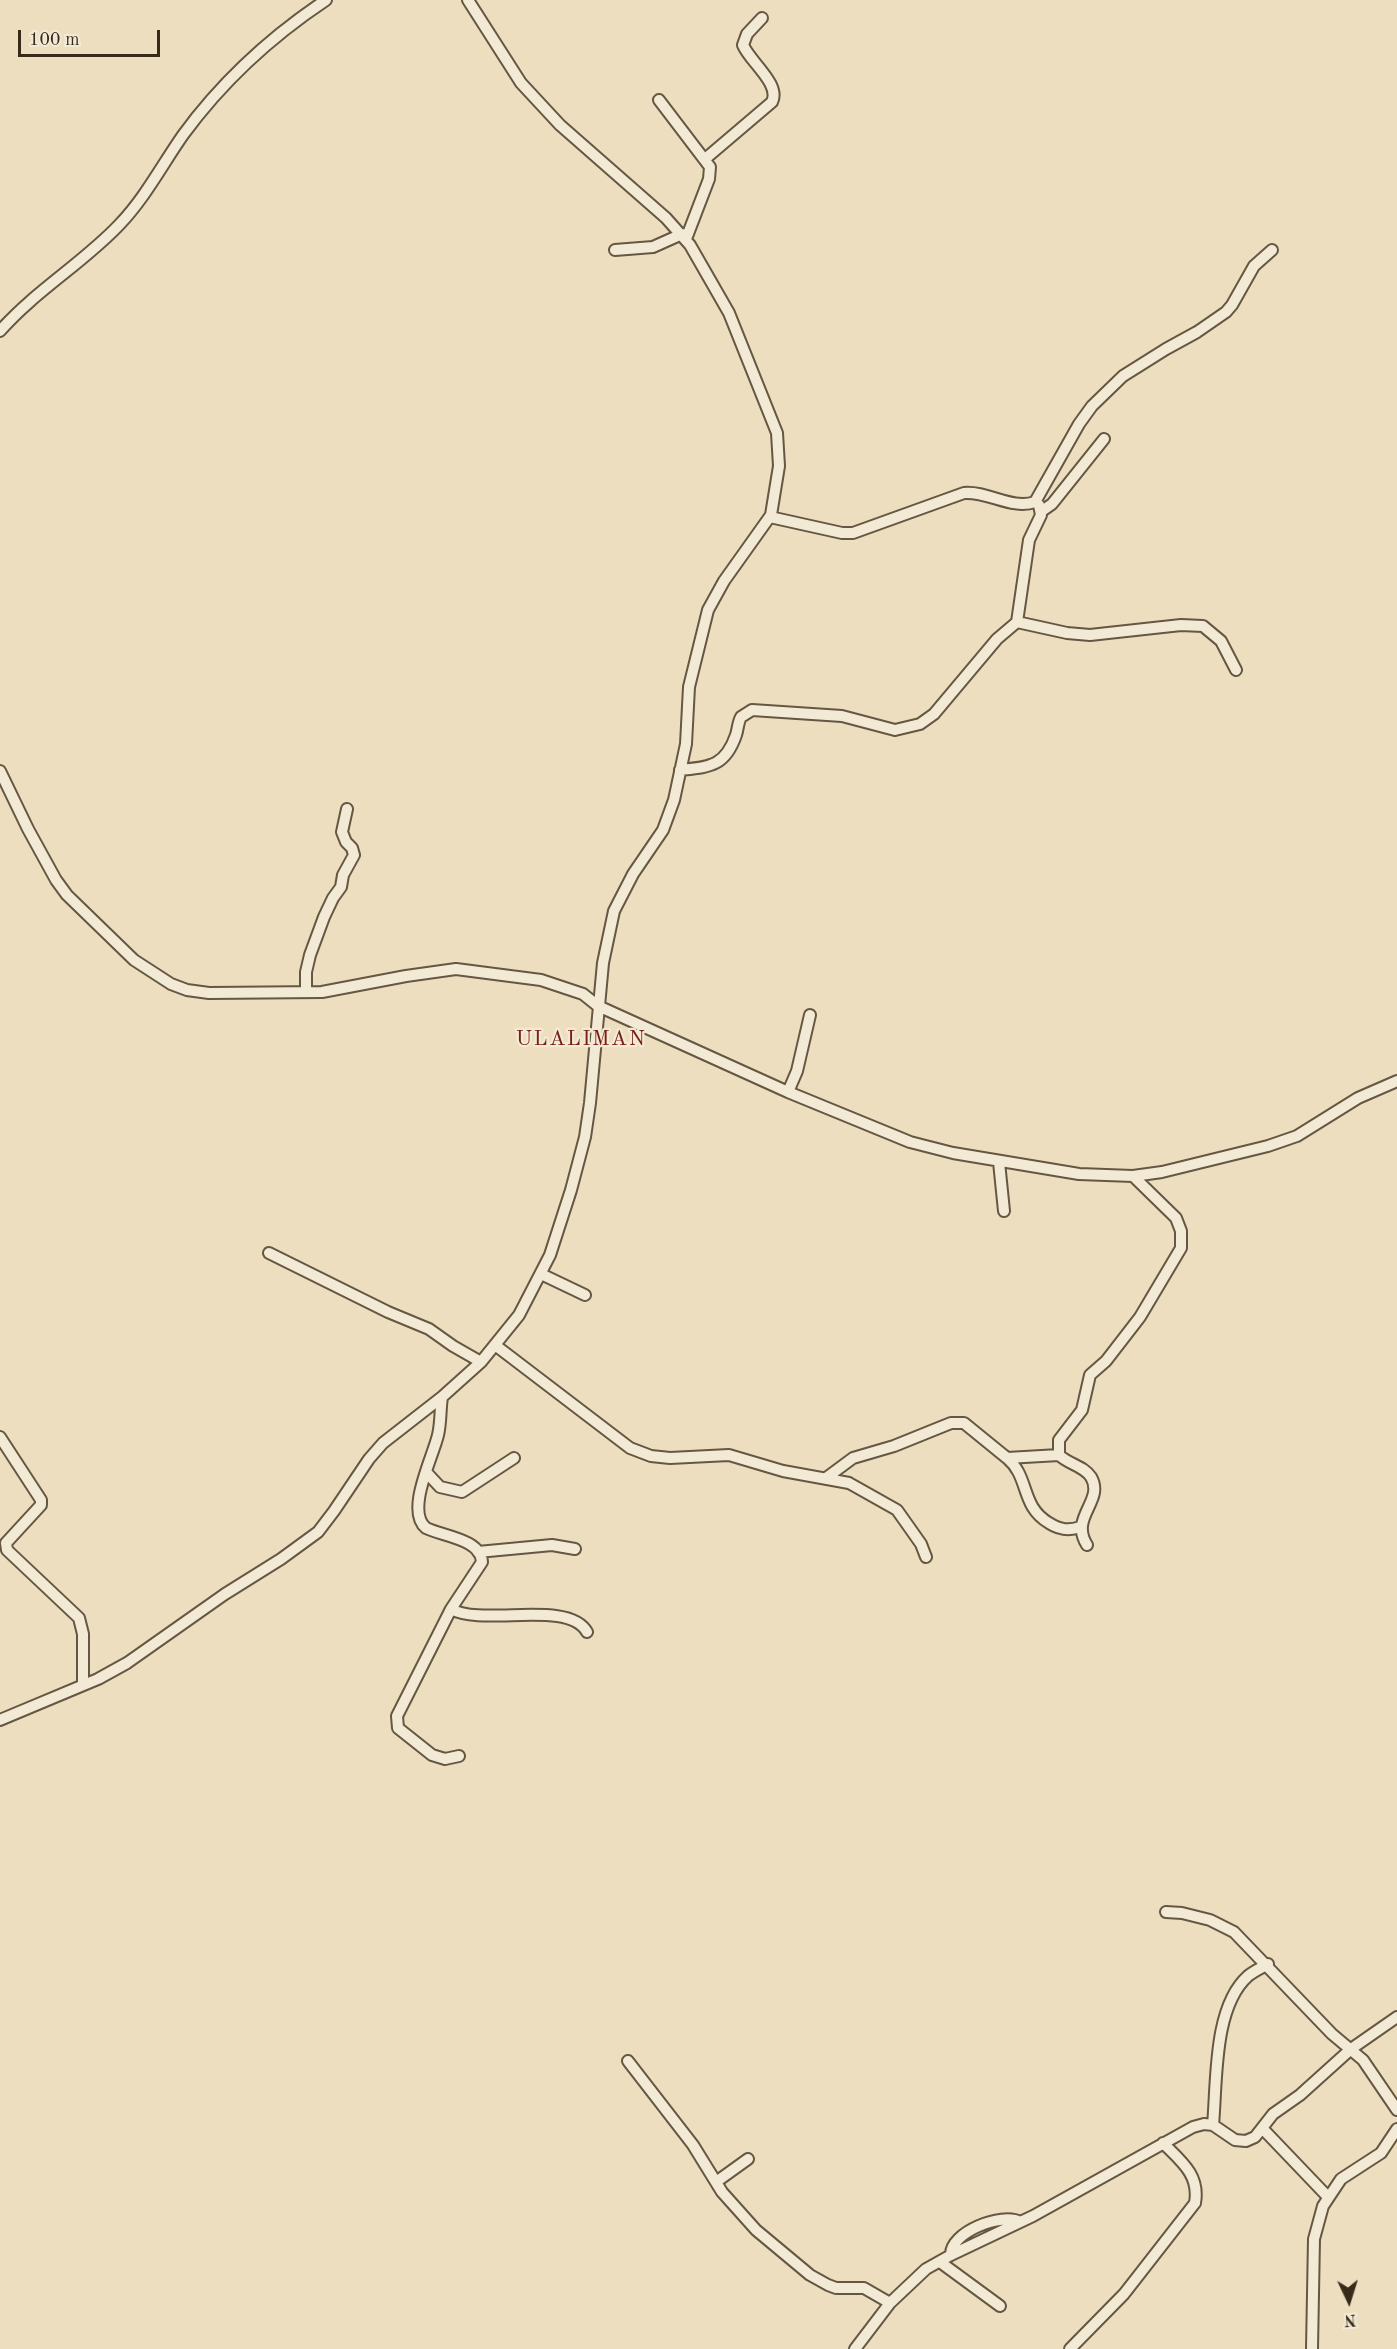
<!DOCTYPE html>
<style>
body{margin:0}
#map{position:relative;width:1397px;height:2349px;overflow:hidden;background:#eddec0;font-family:"Old Standard TT",serif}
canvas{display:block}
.north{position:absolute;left:1319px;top:2271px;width:60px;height:60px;-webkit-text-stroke:4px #f3ead6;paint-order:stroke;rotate:176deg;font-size:16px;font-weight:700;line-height:24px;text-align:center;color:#382a18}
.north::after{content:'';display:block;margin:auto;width:21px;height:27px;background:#382a18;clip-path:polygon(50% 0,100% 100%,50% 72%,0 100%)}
.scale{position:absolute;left:18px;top:30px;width:142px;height:27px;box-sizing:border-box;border:3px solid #382a18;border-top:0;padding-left:8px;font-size:18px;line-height:21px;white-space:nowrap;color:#382a18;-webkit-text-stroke:4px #f3ead6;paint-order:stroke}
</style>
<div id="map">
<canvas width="1397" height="2349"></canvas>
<div class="north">N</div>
<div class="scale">100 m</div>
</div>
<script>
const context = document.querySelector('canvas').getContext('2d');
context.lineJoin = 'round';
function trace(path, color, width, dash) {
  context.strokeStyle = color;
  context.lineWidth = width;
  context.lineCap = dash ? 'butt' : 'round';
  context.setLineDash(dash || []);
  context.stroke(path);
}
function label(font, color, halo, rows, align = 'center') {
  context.font = font + ' "Old Standard TT",serif';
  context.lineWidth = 4.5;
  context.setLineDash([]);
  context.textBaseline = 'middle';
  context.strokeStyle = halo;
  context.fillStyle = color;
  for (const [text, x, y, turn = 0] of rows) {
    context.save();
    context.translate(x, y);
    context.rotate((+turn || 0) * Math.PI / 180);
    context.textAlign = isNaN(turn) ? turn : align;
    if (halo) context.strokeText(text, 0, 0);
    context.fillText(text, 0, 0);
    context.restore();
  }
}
const street = new Path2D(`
 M659,100L710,167L709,179L686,239
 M705,159L772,102C781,84 750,62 743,45L747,34L762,18
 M615,250L653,247L682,234
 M0,331C35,291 83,263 119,225C145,198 162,165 183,135C221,83 272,36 326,0
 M1042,511L1052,504L1104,439
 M770,517L842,533H853L964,493C988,491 1012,510 1035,502L1079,424L1092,406L1123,376L1166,349L1197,332L1226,312L1232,305L1254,266L1272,250
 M1017,622L1067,633L1090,635L1181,625L1203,626L1221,641L1236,670
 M680,770C709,767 725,767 736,735C738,729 738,722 741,717L752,710L842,716L895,730L920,724L934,714L997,639L1017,622L1029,540L1041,515L1039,505L1035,502
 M0,771L28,829L56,880L67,895L134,960L171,984L187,990L209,993L322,992L406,976L456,969L541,980L583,994L598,1006L788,1092L910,1142L953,1153L1079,1174L1133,1176L1162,1172L1268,1146L1297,1136L1358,1098L1397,1081
 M306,992V972L310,955L324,917L333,898L341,887L343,875L354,855L352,848L346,842L342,832L347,809
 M788,1092L797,1071L810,1015
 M999,1162L1004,1211
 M269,1253L388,1312L429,1329L453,1346L481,1362
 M541,1274L585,1295
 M495,1345L630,1448L651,1456L670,1458L729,1455L783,1471L849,1483L897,1510L921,1544L926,1557
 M442,1397C440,1410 441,1423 438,1435C433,1457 405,1511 426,1528C442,1536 481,1539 482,1562L451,1609L397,1716L398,1728L432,1755L445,1759L459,1756
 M0,1437L41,1500V1505L6,1543L7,1550L79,1618L83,1634V1684
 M1007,1458C1030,1477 1020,1506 1049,1523C1060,1530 1069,1531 1080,1527
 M426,1472L440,1487L462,1492L514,1458
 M826,1478L853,1458L894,1446L951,1423H964L1007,1458L1059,1455
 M1087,1545C1069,1517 1105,1501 1091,1477C1084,1466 1068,1464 1059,1455V1440L1082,1410L1090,1375L1106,1361L1140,1317L1181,1248V1231L1176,1218L1133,1176
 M478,1552L552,1545L575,1549
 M451,1609C483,1627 568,1599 587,1632
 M0,1720L98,1679L127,1663L225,1594L281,1559L318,1532L334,1511L369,1459L383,1443L442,1397L481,1362L519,1315L550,1255L571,1190L585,1137L590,1103L603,963L614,911L633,874L663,830L674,800L686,744L689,687L708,610L724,581L771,515L779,466L777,433L729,313L690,245L666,218L560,125L521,83L468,0
 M1166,1912L1182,1913L1210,1920L1234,1932L1332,2034L1363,2060L1397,2110
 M628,2061L693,2145L722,2192L756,2230L810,2275L828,2285L836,2288H864L890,2303
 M1213,2125C1217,2082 1213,2007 1248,1976C1254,1971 1261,1968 1268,1964
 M1262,2128L1328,2197
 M716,2182L748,2159
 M951,2255C950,2232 1002,2212 1020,2222
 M940,2262L1000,2306
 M855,2349L890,2303L926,2269L951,2255L1033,2216L1193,2127L1204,2124L1213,2125L1235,2140L1246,2141L1255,2137L1273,2114L1300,2095L1351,2049L1397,2017
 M1070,2349L1124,2294L1195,2203C1200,2175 1181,2161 1163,2143
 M1312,2349L1314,2239L1323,2206L1341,2179L1381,2153L1397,2129`);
trace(street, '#655742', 14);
trace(street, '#f3ead6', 10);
context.letterSpacing = '1.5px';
label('21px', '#7a1f14', '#f3ead6', [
 ["ULALIMAN",581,1039]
]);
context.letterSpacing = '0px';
</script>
